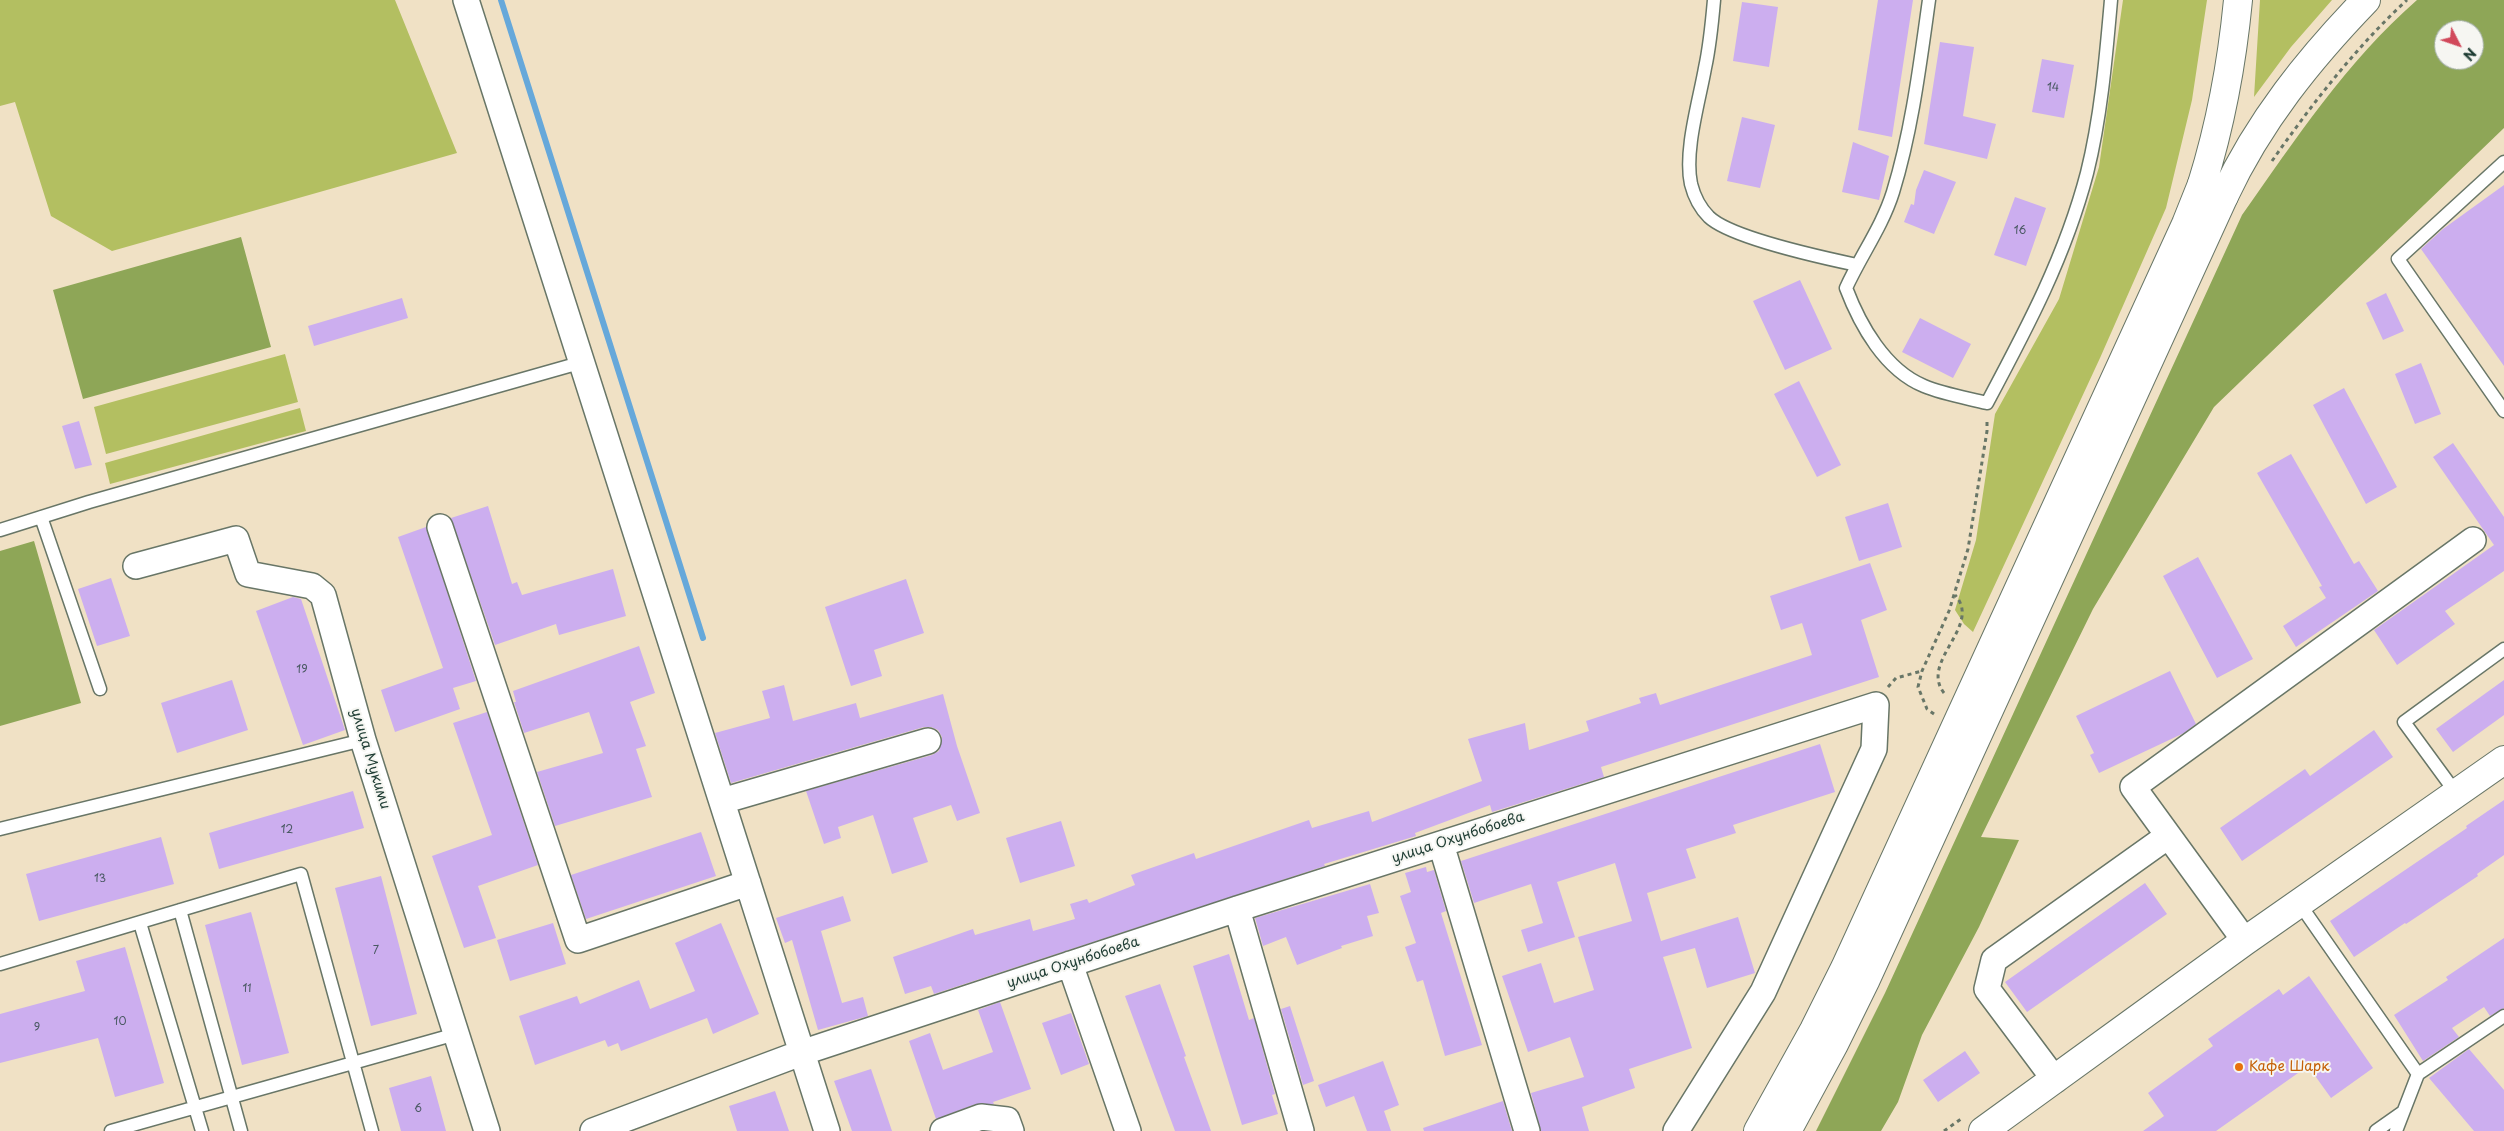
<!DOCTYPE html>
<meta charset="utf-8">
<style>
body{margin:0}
#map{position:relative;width:2504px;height:1131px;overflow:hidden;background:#f0e1c5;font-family:"Playpen Sans",sans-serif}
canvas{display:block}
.north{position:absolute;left:2434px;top:20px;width:50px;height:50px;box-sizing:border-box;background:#f6f6f2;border:1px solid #a0aca6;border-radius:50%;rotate:131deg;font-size:14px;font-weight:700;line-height:20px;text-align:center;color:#1f3d34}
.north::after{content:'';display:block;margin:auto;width:18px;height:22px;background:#d1495b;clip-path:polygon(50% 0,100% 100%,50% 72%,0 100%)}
</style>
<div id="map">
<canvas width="2504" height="1131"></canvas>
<div class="north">N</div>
</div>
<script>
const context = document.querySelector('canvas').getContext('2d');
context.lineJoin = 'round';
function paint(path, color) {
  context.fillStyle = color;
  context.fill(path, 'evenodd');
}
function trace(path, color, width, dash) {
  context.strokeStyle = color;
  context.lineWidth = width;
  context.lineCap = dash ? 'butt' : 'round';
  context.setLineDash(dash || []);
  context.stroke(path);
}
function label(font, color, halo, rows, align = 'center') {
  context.font = font + ' "Playpen Sans",sans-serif';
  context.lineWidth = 4;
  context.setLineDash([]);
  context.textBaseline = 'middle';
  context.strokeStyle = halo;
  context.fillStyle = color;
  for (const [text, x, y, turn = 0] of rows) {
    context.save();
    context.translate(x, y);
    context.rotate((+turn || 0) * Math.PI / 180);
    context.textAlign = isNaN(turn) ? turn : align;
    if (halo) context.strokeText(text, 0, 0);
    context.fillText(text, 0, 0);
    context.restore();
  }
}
paint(new Path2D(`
 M0,0H395L457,153L112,251L51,216L15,102L0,106Z
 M2123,0H2207L2192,100L2166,208L2100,358L1973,632L1964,624L1955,610L1976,540L1995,414L2059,299L2099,167Z
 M2260,0H2332L2291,47L2254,97Z
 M285,354L298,402L106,454L94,407Z
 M300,408L306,431L110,484L105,463Z`), '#b3bf61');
paint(new Path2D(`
 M2417,0H2504V128L2214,407L2093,609L1981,837L2019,840L1979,927L1922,1035L1898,1102L1881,1131H1816L1885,993L2242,215C2295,140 2347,61 2417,0ZM2444,30H2474V60H2444Z
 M241,237L271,347L83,399L53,290Z
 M34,541L81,703L0,726V551Z`), '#8ea657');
trace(new Path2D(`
 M501,0L703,638`), '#66a8da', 6);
paint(new Path2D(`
 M1878,0H1913L1892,137L1858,130Z
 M1742,2L1778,7L1769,67L1733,61Z
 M1940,42L1974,47L1963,116L1996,124L1987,159L1924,144Z
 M2042,59L2074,65L2064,118L2032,112Z
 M1742,117L1775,125L1760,188L1727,181Z
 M1853,142L1889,156L1879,200L1842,192Z
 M1924,170L1956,182L1934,234L1904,222L1911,204L1914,205L1916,190Z
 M2504,185V366L2421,249L2443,229Z
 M2015,197L2046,208L2026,266L1994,255Z
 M1800,280L1832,349L1785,370L1753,301Z
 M2386,293L2404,331L2383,340L2366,303Z
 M402,298L408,318L314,346L308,326Z
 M1920,318L1971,344L1953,378L1902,352Z
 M2421,363L2441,414L2415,424L2395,374Z
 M1799,381L1841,465L1817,477L1774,394Z
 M2344,388L2397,487L2366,504L2313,405Z
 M79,421L92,465L75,469L62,426Z
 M2453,443L2504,517V571L2445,611L2455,624L2397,665L2374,630L2494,545L2433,457Z
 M2291,454L2354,564L2359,561L2378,591L2296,647L2283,626L2326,598L2319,587L2322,586L2257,473Z
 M1888,503L1902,547L1859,561L1845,517Z
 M488,506L512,584L517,582L522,595L613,569L626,616L559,635L556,624L495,645L451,518Z
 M426,527L476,681L453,688L460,709L395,732L381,690L443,668L398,537Z
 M2198,557L2253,659L2217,678L2163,576Z
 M1870,563L1887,610L1861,620L1879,677L1601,767L1604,777L1492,812L1490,805L1415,833L1416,836L1324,864L1325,866L934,994L931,986L905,994L893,957L973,929L975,935L1030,919L1033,931L1075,919L1070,904L1087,899L1089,903L1135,885L1131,875L1194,853L1196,859L1309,820L1312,828L1369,811L1372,822L1482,781L1468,739L1525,723L1529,750L1589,731L1586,721L1641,703L1639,698L1656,693L1660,705L1812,655L1802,623L1781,630L1770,596Z
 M111,578L130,636L97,646L78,589Z
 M906,579L924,633L874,650L882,676L851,686L825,607Z
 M293,597L301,599L345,730L303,745L256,611Z
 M639,646L655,693L630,702L646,746L636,749L652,797L555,826L537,772L603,753L589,712L524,733L514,702H516L513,691Z
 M2170,671L2196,724L2184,733L2099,773L2090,755L2094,753L2076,716Z
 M232,680L248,730L177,753L161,703Z
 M2504,680V715L2453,752L2436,729Z
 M784,685L793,721L856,703L860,718L943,694L957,746L980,813L957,821L951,805L913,818L928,862L892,874L873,815L838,827L841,838L824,844L806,791L932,755L939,751L942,737L938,730L931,727H924L731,783L715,733L770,718L762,691Z
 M487,712L538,865L478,886L496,938L464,948L432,856L492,835L453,723Z
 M2374,730L2393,757L2242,861L2220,828L2305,769L2310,776Z
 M1820,744L1835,792L1733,825L1736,833L1686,849L1696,878L1647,893L1661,941L1738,917L1755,973L1707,988L1695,948L1663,957L1692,1048L1629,1069L1635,1088L1582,1107L1589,1131H1541L1531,1093L1584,1077L1570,1037L1528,1052L1502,976L1541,963L1554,1003L1594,990L1578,937L1632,921L1615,863L1557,882L1575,937L1528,952L1521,930L1543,923L1531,884L1474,903L1461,861Z
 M353,791L364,828L219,869L209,833Z
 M2504,800V855L2477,874L2478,876L2406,924L2405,923L2354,957L2330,921L2467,828L2466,826Z
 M1061,821L1075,866L1020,883L1006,838Z
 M701,832L716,876L586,919L571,875Z
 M161,837L174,884L39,921L26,874Z
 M1426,867L1427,872L1434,870L1446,911L1441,913L1482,1045L1445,1056L1423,980L1417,982L1405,947L1416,943L1400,896L1411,892L1405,873Z
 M381,876L417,1014L371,1026L335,888Z
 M2145,883L2167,914L2027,1012L2005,982Z
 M1370,884L1379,913L1367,916L1373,936L1341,946L1342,948L1297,965L1286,937L1263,946L1255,918Z
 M843,896L851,921L821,931L842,1003L863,997L868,1016L818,1030L792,940L785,943L776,918Z
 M251,912L289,1053L242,1065L205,925Z
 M553,923L566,964L510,981L497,940Z
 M721,923L759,1014L713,1034L707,1018L621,1051L618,1043L608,1047L605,1040L535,1065L519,1016L577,996L580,1004L639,980L650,1009L695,991L675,943Z
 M2504,938V1008L2490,1016L2484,1007L2452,1028L2459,1037L2423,1061L2394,1015L2448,980L2446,977Z
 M125,947L164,1083L115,1097L98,1038L0,1063V1014L85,991L76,961Z
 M1229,954L1249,1020L1254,1018L1275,1094L1272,1095L1278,1114L1242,1125L1193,966Z
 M2309,976L2373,1068L2331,1098L2308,1066L2216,1131H2143L2164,1116L2148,1093L2213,1046L2208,1039L2279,989L2283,995Z
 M1160,984L1186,1056L1184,1057L1211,1131H1175L1125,996Z
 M1000,1002L1031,1089L993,1102L994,1104H976L936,1119L909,1041L930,1033L943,1070L993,1052L978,1010Z
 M1290,1006L1314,1081L1303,1085L1281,1009Z
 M1071,1013L1089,1064L1061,1075L1042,1023Z
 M2469,1049L2504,1090V1131H2474L2429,1078Z
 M1965,1051L1980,1073L1938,1102L1923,1080Z
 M1383,1061L1399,1105L1384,1111L1391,1131H1367L1354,1096L1326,1107L1318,1085Z
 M871,1069L892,1131H852L834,1081Z
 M431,1076L446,1131H401L389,1088Z
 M775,1091L789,1131H737L729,1106Z
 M1503,1101L1512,1131H1424L1423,1128Z`), '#ccaeef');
const service = new Path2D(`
 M1714,0C1712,23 1710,45 1705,68C1699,102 1684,151 1691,184C1694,196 1701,209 1709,217C1731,238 1824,258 1857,265
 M1929,0C1920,64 1912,130 1893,192C1882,227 1861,255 1846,288C1860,325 1885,370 1924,386C1943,394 1967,398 1987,403C2027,328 2065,257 2087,173C2101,117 2106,57 2111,0
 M2504,162L2398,259L2504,411
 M41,517L100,689
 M0,530L89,502L583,362
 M2456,793L2404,722L2504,649
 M0,829L363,740
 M2299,903L2418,1074L2396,1131
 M180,910L241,1131
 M140,923L202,1131
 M0,964L301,874L372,1131
 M2418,1074L2504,1016
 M111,1131L456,1034
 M2376,1131L2403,1112`);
const minor = new Path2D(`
 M466,0L827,1131
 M440,527L578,940L748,883
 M136,566L236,539L248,574L312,586L323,595L363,740L487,1131
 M722,801L928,741
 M1441,844L1527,1131
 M1237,909L1301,1131
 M2245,941L2133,787L2473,540
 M1070,964L1128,1131
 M2055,1080L1987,989L1994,960L2168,836
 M593,1131L801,1053L1237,909L1876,705L1874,749L1763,992L1676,1131
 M943,1131L981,1117L1007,1120L1011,1131`);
const tertiary = new Path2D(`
 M1983,1131L2245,941L2504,760`);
const secondary = new Path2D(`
 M1758,1131L1814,1030L1845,968L2186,224L2202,184
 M1787,1131L1834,1044L1866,979L2224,196`);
const trunk = new Path2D(`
 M2202,184C2221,123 2232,63 2238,0
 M2224,196C2259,121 2309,59 2366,0`);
trace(service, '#687667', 15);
trace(minor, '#687667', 28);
trace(tertiary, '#687667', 30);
trace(secondary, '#687667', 30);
trace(trunk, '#687667', 30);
trace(new Path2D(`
 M2272,161C2312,104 2356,47 2407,0
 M1888,687L1896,678L1922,671
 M1944,693C1919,661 1983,626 1955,595
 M1934,714L1927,709L1918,687L1922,671L1949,611L1968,549L1987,431V419
 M1944,1131L1961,1119`), '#687667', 3, [4, 4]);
trace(service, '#fff', 12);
trace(minor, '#fff', 25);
trace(tertiary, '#fff', 28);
trace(secondary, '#fff', 28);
trace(trunk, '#fff', 28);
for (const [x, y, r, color] of [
 [2239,1067,5,"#e8710a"]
]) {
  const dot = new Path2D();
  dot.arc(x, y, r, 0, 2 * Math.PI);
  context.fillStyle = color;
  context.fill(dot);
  trace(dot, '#f6f6f2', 2);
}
label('11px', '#4a5963', null, [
 ["14",2053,88],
 ["16",2020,231],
 ["19",302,670],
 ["12",287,830],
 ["13",100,879],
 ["7",376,951],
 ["11",247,989],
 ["10",120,1022],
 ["9",37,1028],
 ["6",418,1109]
]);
label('14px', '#1f3d34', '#f6f6f2', [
 ["улица Мукими",370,759,73],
 ["улица Охунбобоева",1458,838,-18],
 ["улица Охунбобоева",1073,963,-18]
]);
label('14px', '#c56008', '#f6f6f2', [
 ["Кафе Шарк",2249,1067]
], 'left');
</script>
